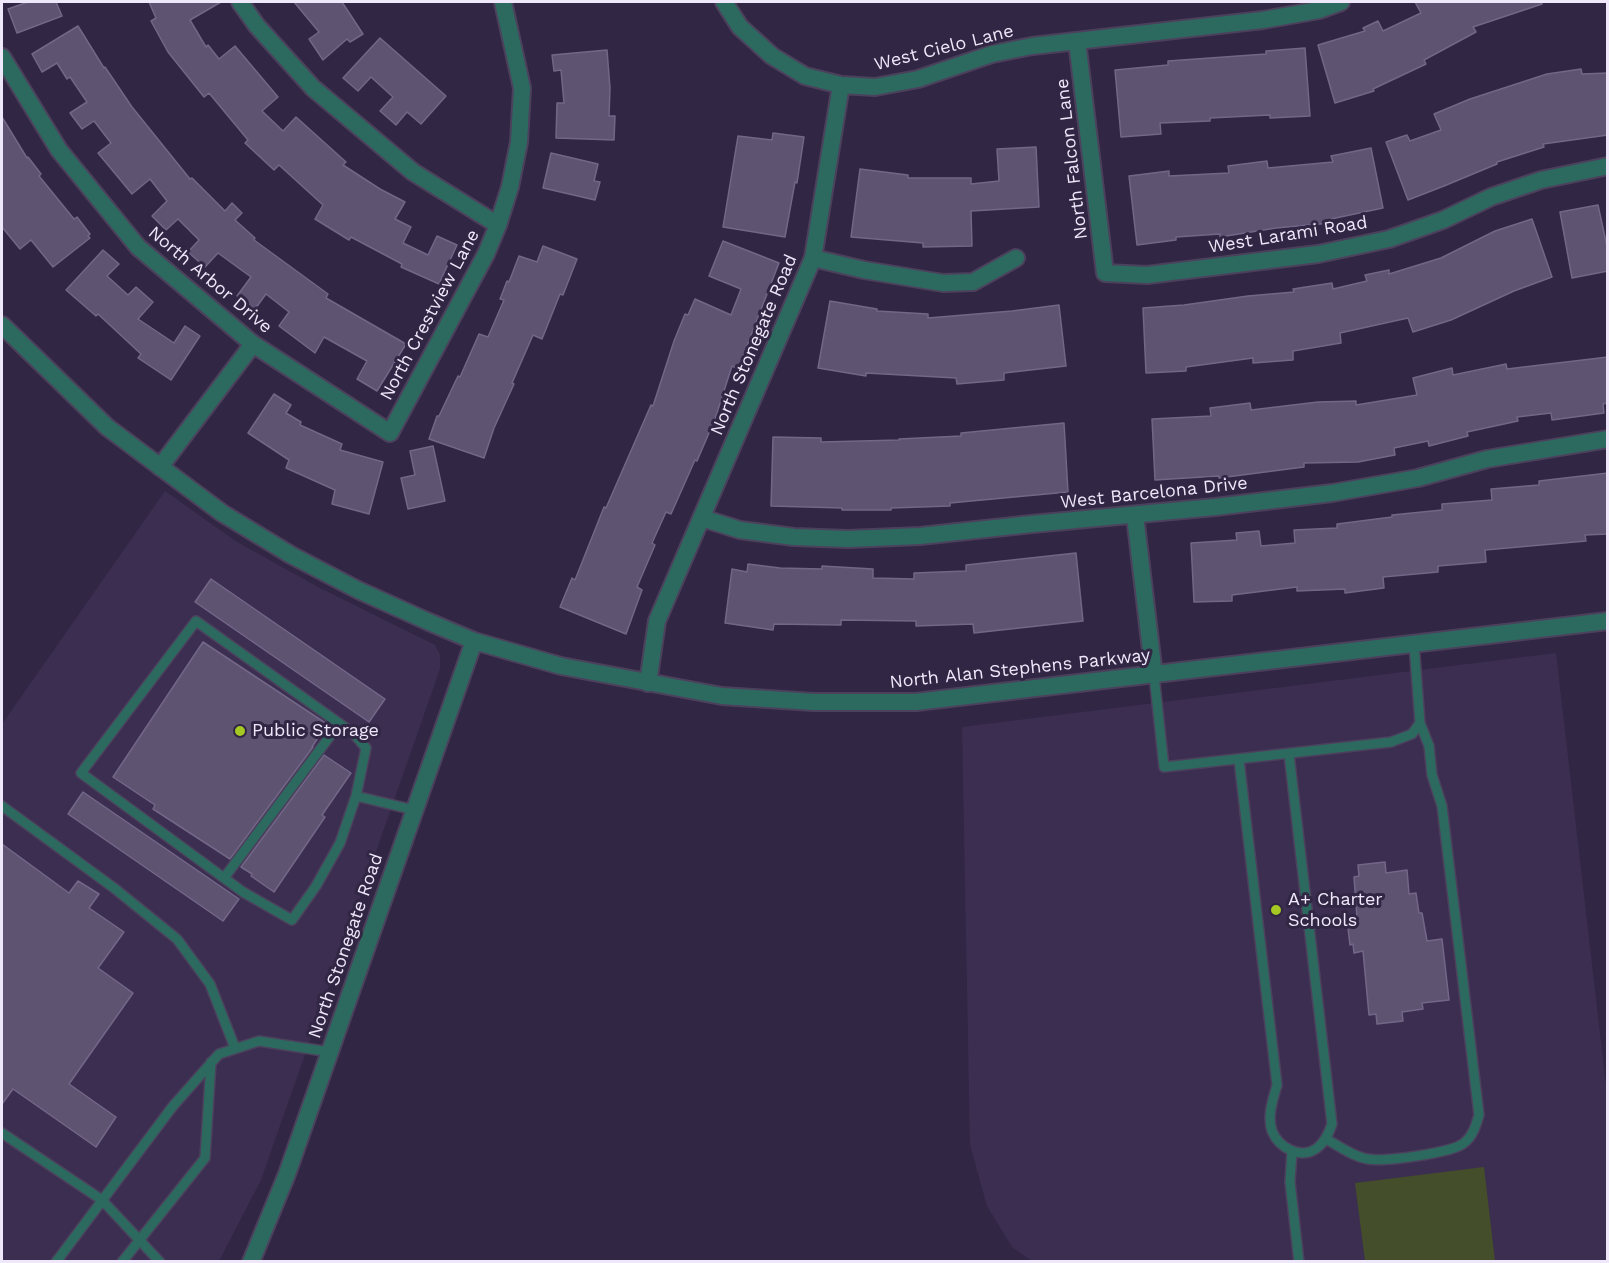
<!DOCTYPE html>
<style>
body{margin:0}
#map{position:relative;width:1609px;height:1263px;overflow:hidden;background:#312643;font-family:"Work Sans",sans-serif}
canvas{display:block}
.frame{position:absolute;inset:0;border:3px solid #efe8fb;pointer-events:none}
</style>
<div id="map">
<canvas width="1609" height="1263"></canvas>
<div class="frame"></div>
</div>
<script>
const context = document.querySelector('canvas').getContext('2d');
context.lineJoin = 'round';
function paint(path, color) {
  context.fillStyle = color;
  context.fill(path, 'evenodd');
}
function trace(path, color, width, dash) {
  context.strokeStyle = color;
  context.lineWidth = width;
  context.lineCap = dash ? 'butt' : 'round';
  context.setLineDash(dash || []);
  context.stroke(path);
}
function label(font, color, halo, rows, align = 'center') {
  context.font = font + ' "Work Sans",sans-serif';
  context.lineWidth = 6;
  context.setLineDash([]);
  context.textBaseline = 'middle';
  context.strokeStyle = halo;
  context.fillStyle = color;
  for (const [text, x, y, turn = 0] of rows) {
    context.save();
    context.translate(x, y);
    context.rotate((+turn || 0) * Math.PI / 180);
    context.textAlign = isNaN(turn) ? turn : align;
    if (halo) context.strokeText(text, 0, 0);
    context.fillText(text, 0, 0);
    context.restore();
  }
}
paint(new Path2D(`
 M165,491L237,542L320,588L435,645L440,655V669L261,1180L219,1261L2,1262V724Z
 M1556,653L1607,1094V1261L1033,1262L1012,1247L987,1206L970,1145L962,727Z`), '#3c2e51');
paint(new Path2D(`
 M1484,1167L1495,1261H1365L1355,1183Z`), '#444e2a');
const building = new Path2D(`
 M28,2H56L62,16L17,33L8,9Z
 M149,2H221L190,20L206,47L208,45L219,59L235,46L278,97L262,111L283,131L296,117L346,162L343,165L380,189L405,202L395,219L411,227L403,243L428,255L437,236L457,245L439,284L401,267L402,264L351,237L349,240L315,219L323,205L279,165L274,170L245,143L248,140L209,93L204,97L168,52L151,21L156,18Z
 M294,2H342L363,34L350,42L347,39L323,60L309,39L319,32Z
 M1415,2H1542V4L1473,27L1476,32L1424,60L1426,64L1373,89L1374,91L1335,103L1318,45L1365,31L1363,28L1378,21L1383,31L1421,13Z
 M78,26L104,68L105,67L132,107L190,179L192,178L225,211L232,203L242,213L235,220L255,238L254,240L328,294L326,298L406,344L377,391L357,379L367,361L324,337L315,353L279,326L289,312L266,294L255,309L237,296L251,277L218,253L205,267L188,252L199,240L178,219L166,230L152,216L167,201L150,179L132,194L98,153L111,143L94,121L82,129L70,113L87,102L70,77L67,79L57,63L42,72L32,54Z
 M380,38L446,96L421,124L407,112L396,125L380,111L393,97L371,77L358,91L343,78Z
 M1305,48L1310,116L1270,118V115L1210,118V121L1160,123L1161,134L1121,137L1115,70L1168,65V61L1266,54V51Z
 M607,50L610,88L609,116H615L614,140L556,138L557,103H564L561,70L554,71L552,55Z
 M1581,69L1582,74L1608,73V135L1543,144L1544,147L1497,162V164L1444,186L1408,200L1386,142L1407,135L1410,141L1441,130L1434,114L1470,99L1547,74Z
 M2,117L27,158L28,157L41,174L39,176L74,219L77,217L90,234L88,236L90,238L53,267L31,240L20,249L2,227Z
 M773,133L804,137L797,183L795,182L785,237L723,227L738,136L772,140Z
 M1036,147L1039,207L971,211L972,246L923,247V243L851,237L860,169L908,175V178H971V184L999,181L997,149Z
 M1371,148L1383,208L1331,219V223L1276,228L1220,237V234L1176,237V240L1137,245L1129,176L1169,171V176L1229,173L1228,166L1267,161L1268,168L1333,162L1331,156Z
 M551,153L598,164L594,181L600,182L595,200L543,188Z
 M1598,205L1608,251V271L1572,278L1560,212Z
 M1532,219L1552,277L1514,291L1451,320L1413,332L1408,318L1340,333L1341,343L1293,351V360L1253,363V358L1186,367V371L1146,373L1143,308L1184,305L1248,296L1294,292L1293,289L1332,283L1333,289L1367,281L1365,275L1389,270V274L1441,258L1495,231Z
 M723,241L779,263L738,369L732,366L715,419L697,461L695,460L671,514L666,512L652,543L655,545L637,587L642,590L626,634L560,607L572,578L575,580L604,507L606,508L651,405L653,406L674,341L685,314L688,315L695,299L731,315L741,289L709,276Z
 M543,246L577,259L563,295L560,294L542,339L533,335L512,383L514,384L494,428L484,458L429,439L437,416H439L458,376L460,377L479,334L488,337L504,300L500,299L507,281L509,282L519,256L537,262Z
 M103,250L119,264L107,276L128,295L136,287L153,302L138,319L174,343L185,326L200,336L171,380L138,358L141,354L98,314L96,316L66,290Z
 M830,301L877,309V311L928,314V318L1012,311L1059,305L1066,366L1004,373V380L957,384L956,378L866,373V376L818,368Z
 M1608,357V403L1603,404L1604,413L1552,420L1551,413L1517,417L1518,421L1467,432L1468,436L1429,446L1428,441L1394,448L1395,455L1358,462L1304,463V467L1219,478V476L1155,480L1152,419L1211,416L1210,408L1250,403L1251,410L1318,402L1356,401V405L1417,395L1413,378L1452,368L1453,375L1506,364L1507,369Z
 M274,394L291,405L286,413L301,422L300,425L342,444L340,450L383,462L369,514L332,504L335,490L286,468L289,460L248,433Z
 M1064,423L1068,492L950,503V506L891,508V510H842V508L771,506L773,437L821,438V442L899,440V439L961,436V433Z
 M433,446L445,501L408,509L401,478L415,475L410,451Z
 M1608,473V534L1585,535L1586,541L1485,550L1486,562L1438,566V572L1383,577L1384,588L1345,593V589L1297,591V587L1232,595V601L1194,602L1191,543L1237,540L1236,533L1259,531L1261,546L1295,543L1294,530L1337,528V524L1392,517V515L1442,510V504L1492,500L1491,489L1539,485V481Z
 M1076,553L1083,621L974,633L973,624L916,626V621L841,620V625L774,624L773,630L725,623L732,569L747,572L748,564L780,568L822,569V566L873,569V578L914,579V573L966,571V565Z
 M211,579L385,699L369,722L195,602Z
 M203,642L327,724L312,747H313L230,859L153,809L155,805L113,777Z
 M324,755L351,773L322,815L325,817L274,892L251,876L252,874L241,867Z
 M83,792L239,899L223,921L68,814Z
 M2,844L69,893L78,881L99,894L89,908L124,932L98,968L133,993L69,1084L116,1117L96,1147L13,1089L2,1104Z
 M1385,862L1386,873L1407,870L1409,894L1416,893L1419,913H1422L1427,941L1442,939L1449,1000L1422,1003L1423,1009L1402,1012L1403,1021L1377,1024L1376,1014L1369,1015L1363,951L1354,953L1353,944L1350,945L1347,920L1357,918L1354,877L1359,876L1358,865Z`);
paint(building, '#5f5372');
trace(building, '#736788', 1.5);
const service = new Path2D(`
 M1154,675L1164,767L1391,742L1412,734L1420,723L1414,644
 M1239,760L1277,1085C1273,1099 1267,1116 1272,1131C1279,1148 1301,1160 1317,1148C1325,1142 1329,1133 1332,1124L1289,754
 M356,796L366,748L354,734L196,621L81,773L243,892L292,920L316,886L340,843L356,796L414,810
 M2,806L114,888L177,939L210,984L235,1048
 M224,878L339,724
 M2,1133L102,1200L160,1262
 M1326,1139C1339,1146 1354,1157 1368,1159C1384,1162 1452,1153 1464,1143C1473,1136 1476,1125 1479,1115L1442,806L1432,775L1429,746L1420,723
 M1292,1151L1290,1182L1299,1262
 M56,1262L173,1106L219,1054L259,1041L330,1052
 M122,1262L205,1158L211,1062`);
const minor = new Path2D(`
 M240,2L257,26L313,88L413,172L498,225
 M1077,41L1105,273L1147,275L1318,254L1389,239L1443,220L1491,197L1541,180L1608,166
 M2,57L59,150L138,247L253,344L390,433L486,254L498,225L510,187L519,142L522,88L503,2
 M841,85L875,87L918,79L992,54L1032,46L1263,20L1319,10L1341,2
 M813,258L864,270L943,283L973,282L1016,258
 M160,467L253,344
 M1135,516L1154,675
 M702,518L740,530L794,537L848,539L920,536L1032,524L1215,507L1332,493L1418,478L1487,459L1608,439
 M648,683L657,621L813,258L841,85L805,76L772,56L740,27L724,2`);
const tertiary = new Path2D(`
 M2,325L107,427L222,513L291,555L358,590L429,622L474,641L561,666L722,696L814,702H916L1608,621
 M251,1262L287,1174L474,641`);
trace(service, '#4c415d', 12);
trace(minor, '#4c415d', 20);
trace(tertiary, '#4c415d', 20);
trace(service, '#2c6a60', 9);
trace(minor, '#2c6a60', 16);
trace(tertiary, '#2c6a60', 16);
for (const [x, y, r, color] of [
 [240,731,6,"#a5c822"],
 [1276,910,6,"#a5c822"]
]) {
  const dot = new Path2D();
  dot.arc(x, y, r, 0, 2 * Math.PI);
  context.fillStyle = color;
  context.fill(dot);
  trace(dot, '#312643', 2);
}
label('18px', '#efe8fb', '#312643', [
 ["West Cielo Lane",944,48,-14],
 ["North Falcon Lane",1072,159,-97],
 ["West Larami Road",1288,235,-9],
 ["North Arbor Drive",210,280,40],
 ["North Crestview Lane",430,315,-62],
 ["North Stonegate Road",754,345,-67],
 ["West Barcelona Drive",1154,493,-6],
 ["North Alan Stephens Parkway",1020,669,-6],
 ["North Stonegate Road",346,946,-71]
]);
label('18px', '#efe8fb', '#312643', [
 ["Public Storage",252,731],
 ["A+ Charter",1288,900],
 ["Schools",1288,921]
], 'left');
</script>
